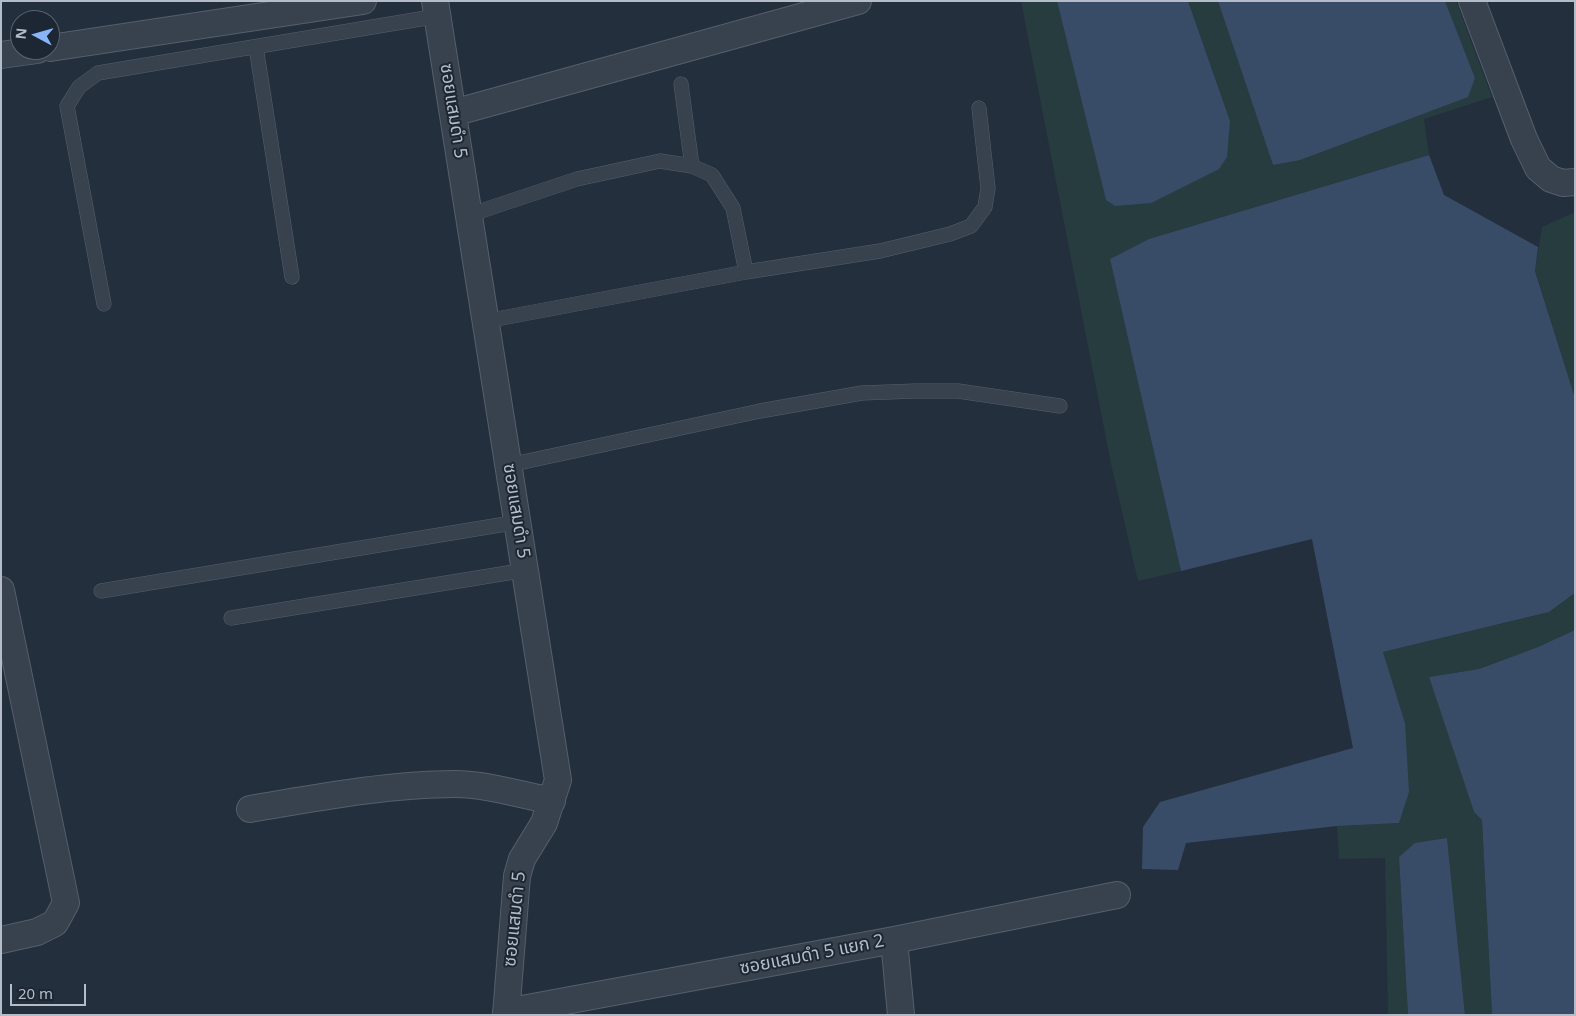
<!DOCTYPE html>
<meta charset="utf-8">
<style>
body{margin:0}
#map{position:relative;width:1576px;height:1016px;overflow:hidden;background:#242f3e;font-family:"Noto Sans",sans-serif}
canvas{display:block}
.frame{position:absolute;inset:0;border:2px solid #b4bcc9;pointer-events:none}
.north{position:absolute;left:10px;top:10px;width:50px;height:50px;box-sizing:border-box;background:#1d2633;border:1px solid #59626f;border-radius:50%;rotate:276deg;font-size:14px;font-weight:700;line-height:20px;text-align:center;color:#b4bcc9}
.north::after{content:'';display:block;margin:auto;width:18px;height:22px;background:#8ab4f8;clip-path:polygon(50% 0,100% 100%,50% 72%,0 100%)}
.scale{position:absolute;left:10px;top:984px;width:76px;height:22px;box-sizing:border-box;border:2px solid #b4bcc9;border-top:0;padding-left:6px;font-size:15px;line-height:18px;white-space:nowrap;color:#b4bcc9;-webkit-text-stroke:4px #1d2633;paint-order:stroke}
</style>
<div id="map">
<canvas width="1576" height="1016"></canvas>
<div class="frame"></div>
<div class="north">N</div>
<div class="scale">20 m</div>
</div>
<script>
const context = document.querySelector('canvas').getContext('2d');
context.lineJoin = 'round';
function paint(path, color) {
  context.fillStyle = color;
  context.fill(path, 'evenodd');
}
function trace(path, color, width, dash) {
  context.strokeStyle = color;
  context.lineWidth = width;
  context.lineCap = dash ? 'butt' : 'round';
  context.setLineDash(dash || []);
  context.stroke(path);
}
function label(font, color, halo, rows, align = 'center') {
  context.font = font + ' "Noto Sans","Noto Sans Thai",sans-serif';
  context.lineWidth = 4;
  context.setLineDash([]);
  context.textBaseline = 'middle';
  context.strokeStyle = halo;
  context.fillStyle = color;
  for (const [text, x, y, turn = 0] of rows) {
    context.save();
    context.translate(x, y);
    context.rotate((+turn || 0) * Math.PI / 180);
    context.textAlign = isNaN(turn) ? turn : align;
    if (halo) context.strokeText(text, 0, 0);
    context.fillText(text, 0, 0);
    context.restore();
  }
}
paint(new Path2D(`
 M1021,1H1057L1106,200L1115,206L1230,121L1188,1H1218L1273,165L1475,78L1445,1H1456L1492,97L1424,119L1429,155L1149,239L1110,259L1181,571L1138,581L1111,464Z
 M1575,212V398L1535,270L1542,227Z
 M1575,593V630L1538,647L1479,669L1429,677L1474,812L1482,820L1492,1015H1465L1447,838L1399,857L1408,1015H1388L1385,858L1339,859L1337,826L1399,823L1405,723L1383,652L1549,612Z`), '#263c3f');
paint(new Path2D(`
 M1057,1H1188L1230,121L1227,157L1219,169L1151,203L1115,206L1106,200Z
 M1218,1H1445L1475,78L1468,97L1300,160L1273,165Z
 M1429,155L1444,195L1538,247L1535,271L1575,398V593L1549,612L1383,652L1405,723L1409,792L1399,823L1337,826L1186,843L1178,870L1142,869L1143,827L1160,802L1353,748L1312,539L1181,571L1110,259L1149,239Z
 M1575,630V1015H1492L1482,820L1474,812L1429,677L1479,669L1538,647Z
 M1447,838L1465,1015H1408L1399,857L1415,843Z`), '#394c67');
const lane = new Path2D(`
 M256,47L292,277
 M681,84L692,166
 M469,215L577,179L660,161L692,166L712,175L733,208L746,272
 M104,304L67,106L79,87L98,73L438,16
 M486,321L746,272L880,251L950,234L971,226L985,207L988,188L979,108
 M509,465L760,411L862,393L915,391H958L1060,406
 M101,591L518,522
 M231,618L526,570`);
const street = new Path2D(`
 M435,1L558,780L544,823L522,859L517,876L506,1015
 M1472,1L1524,139L1538,168L1551,179L1563,183L1575,182
 M50,48L363,1
 M1,55L37,50
 M453,113L858,1
 M1,590L66,903L55,923L37,932L1,940
 M250,809C315,798 389,784 455,784C486,784 521,795 552,801
 M894,940L901,1015
 M506,1012L894,940L1117,895`);
trace(lane, '#565f6c', 15);
trace(street, '#565f6c', 28);
trace(lane, '#38414e', 14);
trace(street, '#38414e', 26);
label('18px', '#b4bcc9', '#1d2633', [
 ["ซอยแสมดำ 5",453,111,81],
 ["ซอยแสมดำ 5",516,511,81],
 ["ซอยแสมดำ 5",515,919,-84],
 ["ซอยแสมดำ 5 แยก 2",812,955,-11]
]);
</script>
